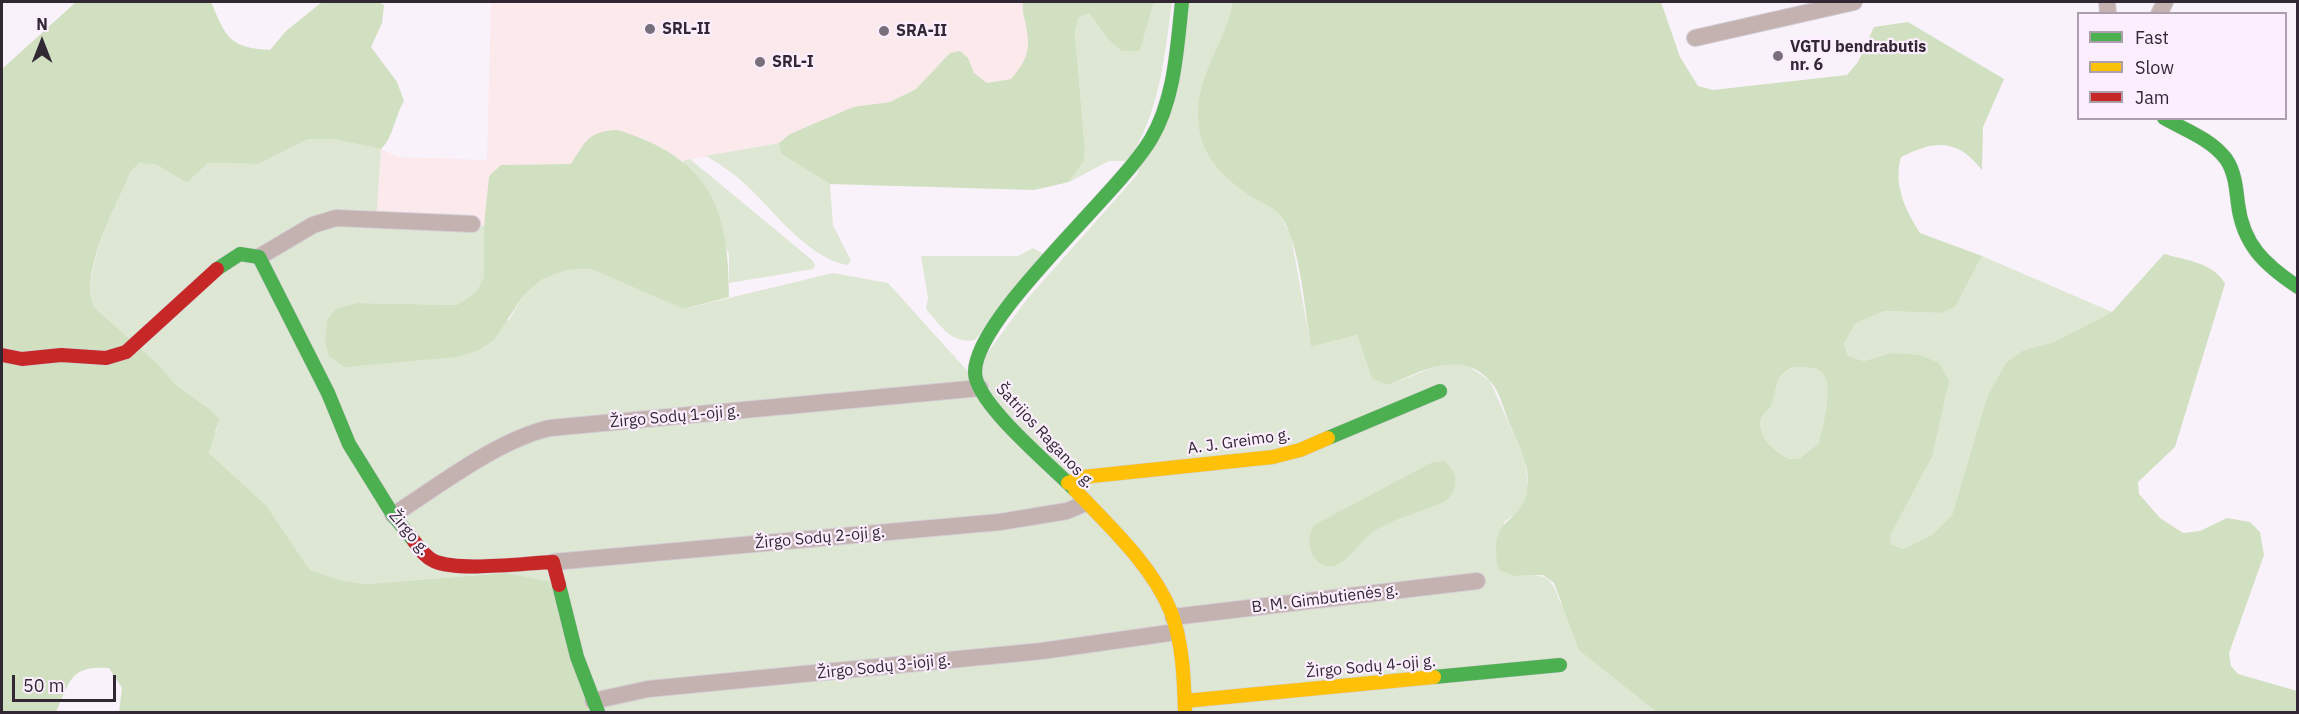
<!DOCTYPE html>
<meta charset="utf-8">
<style>
body{margin:0}
#map{position:relative;width:2299px;height:714px;overflow:hidden;background:#f9f2fb;font-family:"IBM Plex Sans",sans-serif}
canvas{display:block}
.frame{position:absolute;inset:0;border:3px solid #312833;pointer-events:none}
.legend{position:absolute;left:2077px;top:12px;width:210px;height:108px;box-sizing:border-box;background:#fceeff;border:2px solid #ab9fad;margin:0;padding:8px 10px;list-style:none;font-size:18px;color:#312833}
.legend li{display:flex;align-items:center;gap:12px;height:30px}
.legend b{width:30px;border:2px solid #ab9fad}
.north{position:absolute;left:12px;top:12px;width:60px;height:60px;-webkit-text-stroke:4px #fceeff;paint-order:stroke;rotate:0deg;font-size:16px;font-weight:700;line-height:24px;text-align:center;color:#312833}
.north::after{content:'';display:block;margin:auto;width:21px;height:27px;background:#312833;clip-path:polygon(50% 0,100% 100%,50% 72%,0 100%)}
.scale{position:absolute;left:12px;top:675px;width:104px;height:27px;box-sizing:border-box;border:3px solid #312833;border-top:0;padding-left:8px;font-size:18px;line-height:21px;white-space:nowrap;color:#312833;-webkit-text-stroke:4px #fceeff;paint-order:stroke}
</style>
<div id="map">
<canvas width="2299" height="714"></canvas>
<div class="frame"></div>
<ul class="legend">
<li><b style="height:8px;background:#4caf50"></b>Fast</li>
<li><b style="height:8px;background:#ffc107"></b>Slow</li>
<li><b style="height:8px;background:#c62828"></b>Jam</li>
</ul>
<div class="north">N</div>
<div class="scale">50 m</div>
</div>
<script>
const context = document.querySelector('canvas').getContext('2d');
context.lineJoin = 'round';
function paint(path, color) {
  context.fillStyle = color;
  context.fill(path, 'evenodd');
}
function trace(path, color, width, dash) {
  context.strokeStyle = color;
  context.lineWidth = width;
  context.lineCap = dash ? 'butt' : 'round';
  context.setLineDash(dash || []);
  context.stroke(path);
}
function label(font, color, halo, rows, align = 'center') {
  context.font = font + ' "IBM Plex Sans",sans-serif';
  context.lineWidth = 4.5;
  context.setLineDash([]);
  context.textBaseline = 'middle';
  context.strokeStyle = halo;
  context.fillStyle = color;
  for (const [text, x, y, turn = 0] of rows) {
    context.save();
    context.translate(x, y);
    context.rotate((+turn || 0) * Math.PI / 180);
    context.textAlign = isNaN(turn) ? turn : align;
    if (halo) context.strokeText(text, 0, 0);
    context.fillText(text, 0, 0);
    context.restore();
  }
}
paint(new Path2D(`
 M491,2H1023L1022,8L1030,41L1025,63L1011,79L987,83L974,73L968,58L950,53L916,89L890,102L853,107L790,134L779,143L683,161L641,137L571,164L501,165L489,176L484,226L376,223L381,149L397,157L487,160Z`), '#fbe9ec');
paint(new Path2D(`
 M1154,2H1172C1164,61 1160,108 1129,161H1109L1069,182L1084,161L1085,150L1075,33L1078,18L1089,13L1107,38L1140,51Z
 M1188,2H1233L1241,189L1279,213L1291,236L1311,347L1357,335L1372,379L1388,385L1445,363L1467,365L1490,381L1525,459L1528,488L1520,511L1504,522L1515,576C1544,575 1550,572 1560,602L1657,712H591L506,573L366,584L340,580L310,570L266,505L209,453L212,437L217,430L211,410L175,384L158,364L94,307C80,270 117,206 131,171L140,163L157,165L187,183L208,163L258,164L308,139H333L381,149L376,223L484,226V277L476,292L457,305L357,303L337,308L509,320L523,296L541,280L566,270L591,269L683,309L833,273L888,283L971,375L1027,299L1137,175Z
 M779,143L781,154L830,184L833,225L851,261L847,265C808,258 775,212 747,186C735,174 721,165 706,156Z
 M690,159L812,260L815,265L813,269L729,283V254L683,161Z
 M1033,248L1044,254L975,340C952,345 940,325 926,309L928,298L921,256H1018Z
 M1982,256L2112,312L2054,342L2024,350L1987,397L1952,515L1932,535L1903,549L1891,544L1890,536L1932,457L1891,353L1864,361L1848,356L1844,344L1855,324L1884,311L1941,313L1955,307Z
 M1795,367C1802,367 1812,367 1818,370C1837,378 1822,427 1819,443L1800,458L1789,459C1775,451 1757,438 1761,419C1763,413 1770,410 1772,404C1778,387 1775,374 1795,367Z`), '#dee7d4');
paint(new Path2D(`
 M76,2H211C226,37 229,48 270,50L286,31L322,2H378L384,5L382,23L371,47L397,82L404,101C395,116 393,138 381,149L333,139H308L258,164L208,163L187,183L157,165L140,163L131,171C117,206 79,270 94,307L158,364L175,384L211,410L219,419L209,453L266,505L310,570L340,580L366,584L506,573L550,582L591,712H119L122,688L109,668C70,665 70,681 56,712H2V69Z
 M1023,2H1154L1140,51H1122L1107,38L1089,13L1078,18L1075,33L1085,150L1084,161L1069,182L1034,190L830,184L781,154L779,143L790,134L853,107L890,102L916,89L950,53L960,51L968,58L974,73L987,83L1011,79C1029,58 1031,48 1025,21C1023,14 1022,9 1023,2Z
 M1233,2H1661L1680,57L1698,86L1713,90L1847,75L1858,62L1874,27L1908,22L2004,79L1983,127L1982,170C1957,138 1935,140 1901,157C1893,185 1905,209 1920,233L1982,256L1955,307L1941,313L1884,311L1855,324L1844,344L1848,356L1864,361L1891,353L1920,355L1939,363L1949,380L1932,457L1890,536L1891,544L1903,549L1932,535L1952,515L1987,397L2006,363L2024,350L2054,342L2112,312L2164,254C2185,260 2215,263 2225,284L2175,447L2138,482L2139,494L2160,518L2183,533L2200,531L2227,518L2250,522L2260,532L2264,555L2229,653L2231,666L2238,674L2297,691V712H1657L1579,650L1554,583L1543,575L1515,576L1499,570C1486,514 1521,528 1527,489C1531,467 1519,446 1511,427C1505,414 1500,391 1490,381C1460,348 1421,372 1388,385L1372,379L1357,335L1311,347C1305,313 1300,241 1280,215C1275,209 1264,204 1257,200C1230,183 1204,162 1199,128C1192,77 1226,45 1233,2ZM1795,367C1802,367 1812,367 1818,370C1837,378 1822,427 1819,443L1800,458L1789,459C1775,451 1757,438 1761,419C1763,413 1770,410 1772,404C1778,387 1775,373 1795,367Z
 M618,130C710,159 729,207 729,297L683,309L591,269L566,270L541,280L523,296L494,340L477,351L456,357L345,367L329,356L325,340L327,320L337,308L357,303L457,305L476,292L484,277V226L489,176L501,165L571,164C586,141 588,131 618,130Z
 M1444,461C1459,473 1459,488 1446,501C1422,512 1396,517 1374,531C1361,539 1353,556 1340,563C1319,576 1301,548 1314,525L1433,462Z`), '#d1e0c0');
const street = new Path2D(`
 M2107,2L2108,14
 M2159,14L2165,2
 M1695,38L1854,2
 M259,257L313,225L336,218L472,224
 M393,515C439,486 497,440 550,428L980,388
 M553,562L1000,522L1067,511L1086,503
 M1173,617L1477,581
 M593,701L648,689L1042,651L1176,632`);
const fast = new Path2D(`
 M2164,118C2185,130 2211,139 2226,159C2235,172 2236,188 2238,204C2243,245 2265,265 2298,287
 M217,269L240,254L259,257L328,393L349,444L393,515L414,541
 M1328,438L1440,391
 M1075,490C1053,467 976,404 975,373C974,317 1118,195 1151,139C1175,99 1177,47 1182,2
 M559,585L577,657L598,712
 M1434,677L1560,665`);
const slow = new Path2D(`
 M1068,483L1083,477L1273,457L1300,450L1328,438
 M1075,490C1109,526 1152,565 1171,612C1183,644 1184,679 1185,712
 M1185,701L1434,677`);
const jam = new Path2D(`
 M2,355L22,359L61,355L106,358L126,352L217,269
 M414,541C420,549 425,557 434,561C458,572 525,563 553,562L559,585`);
trace(street, '#d4ced6', 18);
trace(fast, '#d4ced6', 15);
trace(slow, '#d4ced6', 15);
trace(jam, '#d4ced6', 15);
trace(street, '#c4b2b1', 16);
trace(fast, '#4caf50', 14);
trace(slow, '#ffc107', 14);
trace(jam, '#c62828', 14);
for (const [x, y, r, color] of [
 [650,29,6,"#776f79"],
 [884,31,6,"#776f79"],
 [1778,56,6,"#776f79"],
 [760,62,6,"#776f79"]
]) {
  const dot = new Path2D();
  dot.arc(x, y, r, 0, 2 * Math.PI);
  context.fillStyle = color;
  context.fill(dot);
  trace(dot, '#fceeff', 2);
}
label('bold 16px', '#312833', '#fceeff', [
 ["SRL-II",662,29],
 ["SRA-II",896,31],
 ["VGTU bendrabutis",1790,47],
 ["nr. 6",1790,65],
 ["SRL-I",772,62]
], 'left');
label('16px', '#312833', '#fceeff', [
 ["Žirgo Sodų 1-oji g.",675,417,-5],
 ["Šatrijos Raganos g.",1045,436,47],
 ["A. J. Greimo g.",1239,442,-8],
 ["Žirgo g.",409,533,50],
 ["Žirgo Sodų 2-oji g.",820,538,-5],
 ["B. M. Gimbutienės g.",1325,599,-7],
 ["Žirgo Sodų 3-ioji g.",884,667,-6],
 ["Žirgo Sodų 4-oji g.",1371,667,-5]
]);
</script>
